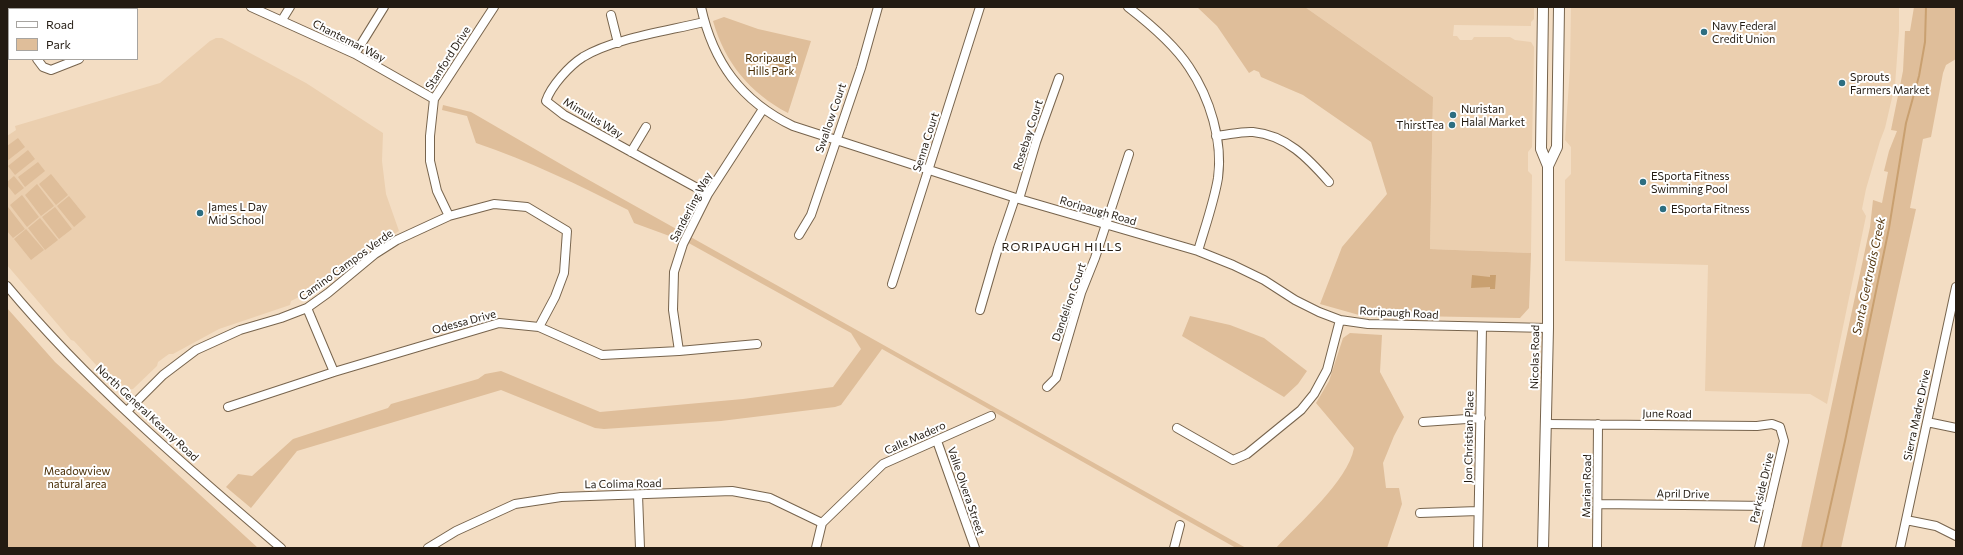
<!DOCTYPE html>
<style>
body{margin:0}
#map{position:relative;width:1963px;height:555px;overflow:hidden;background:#f3ddc3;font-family:Commissioner,sans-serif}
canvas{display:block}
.frame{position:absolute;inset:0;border:8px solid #231b12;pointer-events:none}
.legend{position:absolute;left:8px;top:8px;width:130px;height:52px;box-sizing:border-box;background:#fff;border:1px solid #a7a4a0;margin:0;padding:5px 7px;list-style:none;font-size:12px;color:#231b12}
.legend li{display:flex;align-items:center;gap:8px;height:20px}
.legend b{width:20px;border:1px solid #a7a4a0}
</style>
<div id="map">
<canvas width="1963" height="555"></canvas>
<div class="frame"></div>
<ul class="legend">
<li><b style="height:5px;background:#fff"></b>Road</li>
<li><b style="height:11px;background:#dfbe9a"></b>Park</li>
</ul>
</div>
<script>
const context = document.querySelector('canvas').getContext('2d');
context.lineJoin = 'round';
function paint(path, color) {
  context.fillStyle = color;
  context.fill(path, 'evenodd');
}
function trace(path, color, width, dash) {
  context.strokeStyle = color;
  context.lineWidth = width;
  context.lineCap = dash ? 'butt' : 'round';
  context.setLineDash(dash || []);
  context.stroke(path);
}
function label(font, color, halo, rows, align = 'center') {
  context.font = font + ' Commissioner,sans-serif';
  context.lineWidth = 4;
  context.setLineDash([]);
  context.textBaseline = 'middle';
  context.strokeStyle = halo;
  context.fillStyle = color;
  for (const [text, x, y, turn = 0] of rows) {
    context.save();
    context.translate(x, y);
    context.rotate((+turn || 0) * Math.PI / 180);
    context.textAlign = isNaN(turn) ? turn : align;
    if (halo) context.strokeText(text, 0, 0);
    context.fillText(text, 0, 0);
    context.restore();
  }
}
paint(new Path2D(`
 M1305,7H1534V19L1531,22V26L1454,25L1453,36H1457L1460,40H1472L1474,37H1510L1515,40L1531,42L1534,47L1532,147L1528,152V171L1532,175L1531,253L1430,249L1433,97Z
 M1571,7H1899V31L1895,85L1885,128L1880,141L1866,189L1862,209L1866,216L1827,404L1810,394L1705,391L1708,265L1565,261V180L1571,174V147L1565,140L1570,68Z
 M216,38H222L306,83L383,133L382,161L386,194L399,231L373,247L328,284L308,296L303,295L291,301L290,305L219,329L173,354H169L158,362L157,366L133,389L120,391L74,341L71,340L7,265V136L16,130L15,126L160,83L210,41Z`), '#ebcfaf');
paint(new Path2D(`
 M1197,7H1305L1433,97L1430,249L1531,253L1529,308L1520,318L1359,315L1320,304L1342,247L1387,194L1371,142L1303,95L1261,77L1259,72L1254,70L1249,73L1217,26Z
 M1914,7H1956V59L1946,65L1943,73L1931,137L1923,139L1910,208L1916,209L1841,548H1801L1870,227L1873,200L1882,203L1888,172L1884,171L1889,151L1897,131L1891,130L1903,71L1905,31H1910Z
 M724,17L758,29L811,41L788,113C750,93 725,63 713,21Z
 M443,105L471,112L571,170L1246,548H1236L882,349L841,405L835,407L721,421L604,429L595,428L501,390L297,451L251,508L226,487L238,474L252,476L293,439L388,408L391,404L478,379L485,374L501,371L600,412L743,399L833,387L861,349L851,333L676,236L675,238L634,223L628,210C579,185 529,161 476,143L467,116L442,110Z
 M18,138L25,147L7,161V146Z
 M28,150L35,159L15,175L8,166Z
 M38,162L45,171L25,187L18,177Z
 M51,174L68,195L56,205L39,184Z
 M14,176L24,188L15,195L7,185V182Z
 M37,184L54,206L41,216L25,195Z
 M22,195L39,217L27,227L10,205Z
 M69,196L86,217L74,227L57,206Z
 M8,207L25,229L13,238L7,231Z
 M55,207L72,229L59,239L42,217Z
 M40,218L58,240L45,250L28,228Z
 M26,229L44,250L31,260L14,239Z
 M7,308L55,362L258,548H7Z
 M1190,316L1230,325L1264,338L1307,371L1298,384L1284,397L1182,336Z
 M1350,333L1382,335L1380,372L1404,417L1394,436L1383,463L1386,488H1399L1402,504L1387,548H1276C1299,523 1348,481 1354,448L1316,403L1329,381L1343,338Z`), '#dfbe9a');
paint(new Path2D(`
 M777,59L788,62L782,75L774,72Z
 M1472,275L1490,277V275H1496L1495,289H1490V287L1471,288Z`), '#c9a070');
trace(new Path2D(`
 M1821,548L1845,441L1889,228L1906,123L1919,76L1925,42L1926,7`), '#c9a070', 2);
const minor = new Path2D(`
 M13,7L14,9
 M251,7L355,54L434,99
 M701,7C713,62 741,101 793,126L1019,199L1198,251L1233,265L1264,280L1295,300L1319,312L1340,320L1368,324L1548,328
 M1128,7C1150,24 1174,44 1189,67C1210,98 1223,141 1218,178C1214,202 1205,227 1198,251
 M611,15L618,43
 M282,20L290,7
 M704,22C668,31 615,38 583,57C569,66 551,86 546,101L564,115L708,194
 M355,54L384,7
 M37,59L43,67L51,70L79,59
 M1216,136C1228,135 1242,131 1253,132C1286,135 1308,158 1329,182
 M631,152L646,127
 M1019,199L1036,142L1059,78
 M449,216L437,191L430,161V136L434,99L494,7
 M799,235L811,215L861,68L878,7
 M892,284L980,7
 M7,286C88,383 185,466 281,548
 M307,308L334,372
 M980,310L998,248L1015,198
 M679,351L673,310L674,272L683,244L708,194L763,109
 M1047,387L1056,378L1081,293L1095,258L1129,154
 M228,407L334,372L499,323L539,327L602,355L679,351L757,344
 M127,411L163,375L196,350L240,330L281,318L307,308L328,293L375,254L397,240L449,216L494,204L527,207L567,231L564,273L555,297L539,327
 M1423,422L1481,418
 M1927,422L1956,428
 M1546,424L1757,426L1772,424L1780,427L1784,441L1759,548
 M1177,428L1233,460L1247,454L1301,410L1314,394L1327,370L1340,320
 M937,441L975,548
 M638,495L640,548
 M1598,504L1769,506
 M1420,513L1478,511
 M1906,520L1936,526L1956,536
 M428,548L456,531L515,504L561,497L732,491L770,498L822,523
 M816,548L822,523L883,464L991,416
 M1174,548L1180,525
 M1478,548L1482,327
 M1597,548L1598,424
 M1900,548L1956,287`);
const major = new Path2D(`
 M1543,7L1541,149L1548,166V328L1543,548
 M1548,166L1557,147L1559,7`);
trace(minor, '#77644d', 10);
trace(major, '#77644d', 12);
trace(minor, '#fff', 8);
trace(major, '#fff', 10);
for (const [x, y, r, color] of [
 [1704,32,4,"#2d6e81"],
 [1842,83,4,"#2d6e81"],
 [1453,115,4,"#2d6e81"],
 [1452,125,4,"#2d6e81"],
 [1643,182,4,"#2d6e81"],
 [1663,209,4,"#2d6e81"],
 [200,213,4,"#2d6e81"]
]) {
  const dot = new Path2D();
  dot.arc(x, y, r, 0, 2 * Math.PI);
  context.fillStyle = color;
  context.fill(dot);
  trace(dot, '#fff', 1.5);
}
label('11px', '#231b12', '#fff', [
 ["Navy Federal",1712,26],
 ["Credit Union",1712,39],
 ["Sprouts",1850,77],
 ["Farmers Market",1850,90],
 ["Nuristan",1461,109],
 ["Halal Market",1461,122],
 ["ThirstTea",1444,125,"right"],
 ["ESporta Fitness",1651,176],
 ["Swimming Pool",1651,189],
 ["James L Day",208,207],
 ["Mid School",208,220],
 ["ESporta Fitness",1671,209]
], 'left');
label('11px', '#231b12', '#fff', [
 ["Chantemar Way",349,41,27],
 ["Stanford Drive",448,58,-57],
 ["Mimulus Way",593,118,31],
 ["Swallow Court",831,118,-71],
 ["Rosebay Court",1028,135,-72],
 ["Senna Court",926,142,-72],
 ["Sanderling Way",691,207,-62],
 ["Roripaugh Road",1098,211,16],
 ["Camino Campos Verde",346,265,-36],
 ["Dandelion Court",1069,302,-71],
 ["Roripaugh Road",1399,313,3],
 ["Odessa Drive",464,322,-15],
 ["Nicolas Road",1535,357,-89],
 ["North General Kearny Road",147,413,43],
 ["June Road",1667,414,1],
 ["Sierra Madre Drive",1917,415,-78],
 ["Jon Christian Place",1469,437,-89],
 ["Calle Madero",915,438,-24],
 ["La Colima Road",623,484,-1],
 ["Marian Road",1587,486,-89],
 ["Parkside Drive",1762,488,-77],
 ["Valle Olvera Street",966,491,71],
 ["April Drive",1683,494,1]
]);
label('11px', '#472b02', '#fff', [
 ["Roripaugh",771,58],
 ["Hills Park",771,71],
 ["Meadowview",77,471],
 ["natural area",77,484]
]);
context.letterSpacing = '1px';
label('12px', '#231b12', '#fff', [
 ["RORIPAUGH HILLS",1062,247]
]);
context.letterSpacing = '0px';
label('italic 12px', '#563912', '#fff', [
 ["Santa Gertrudis Creek",1869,276,-78]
]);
</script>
